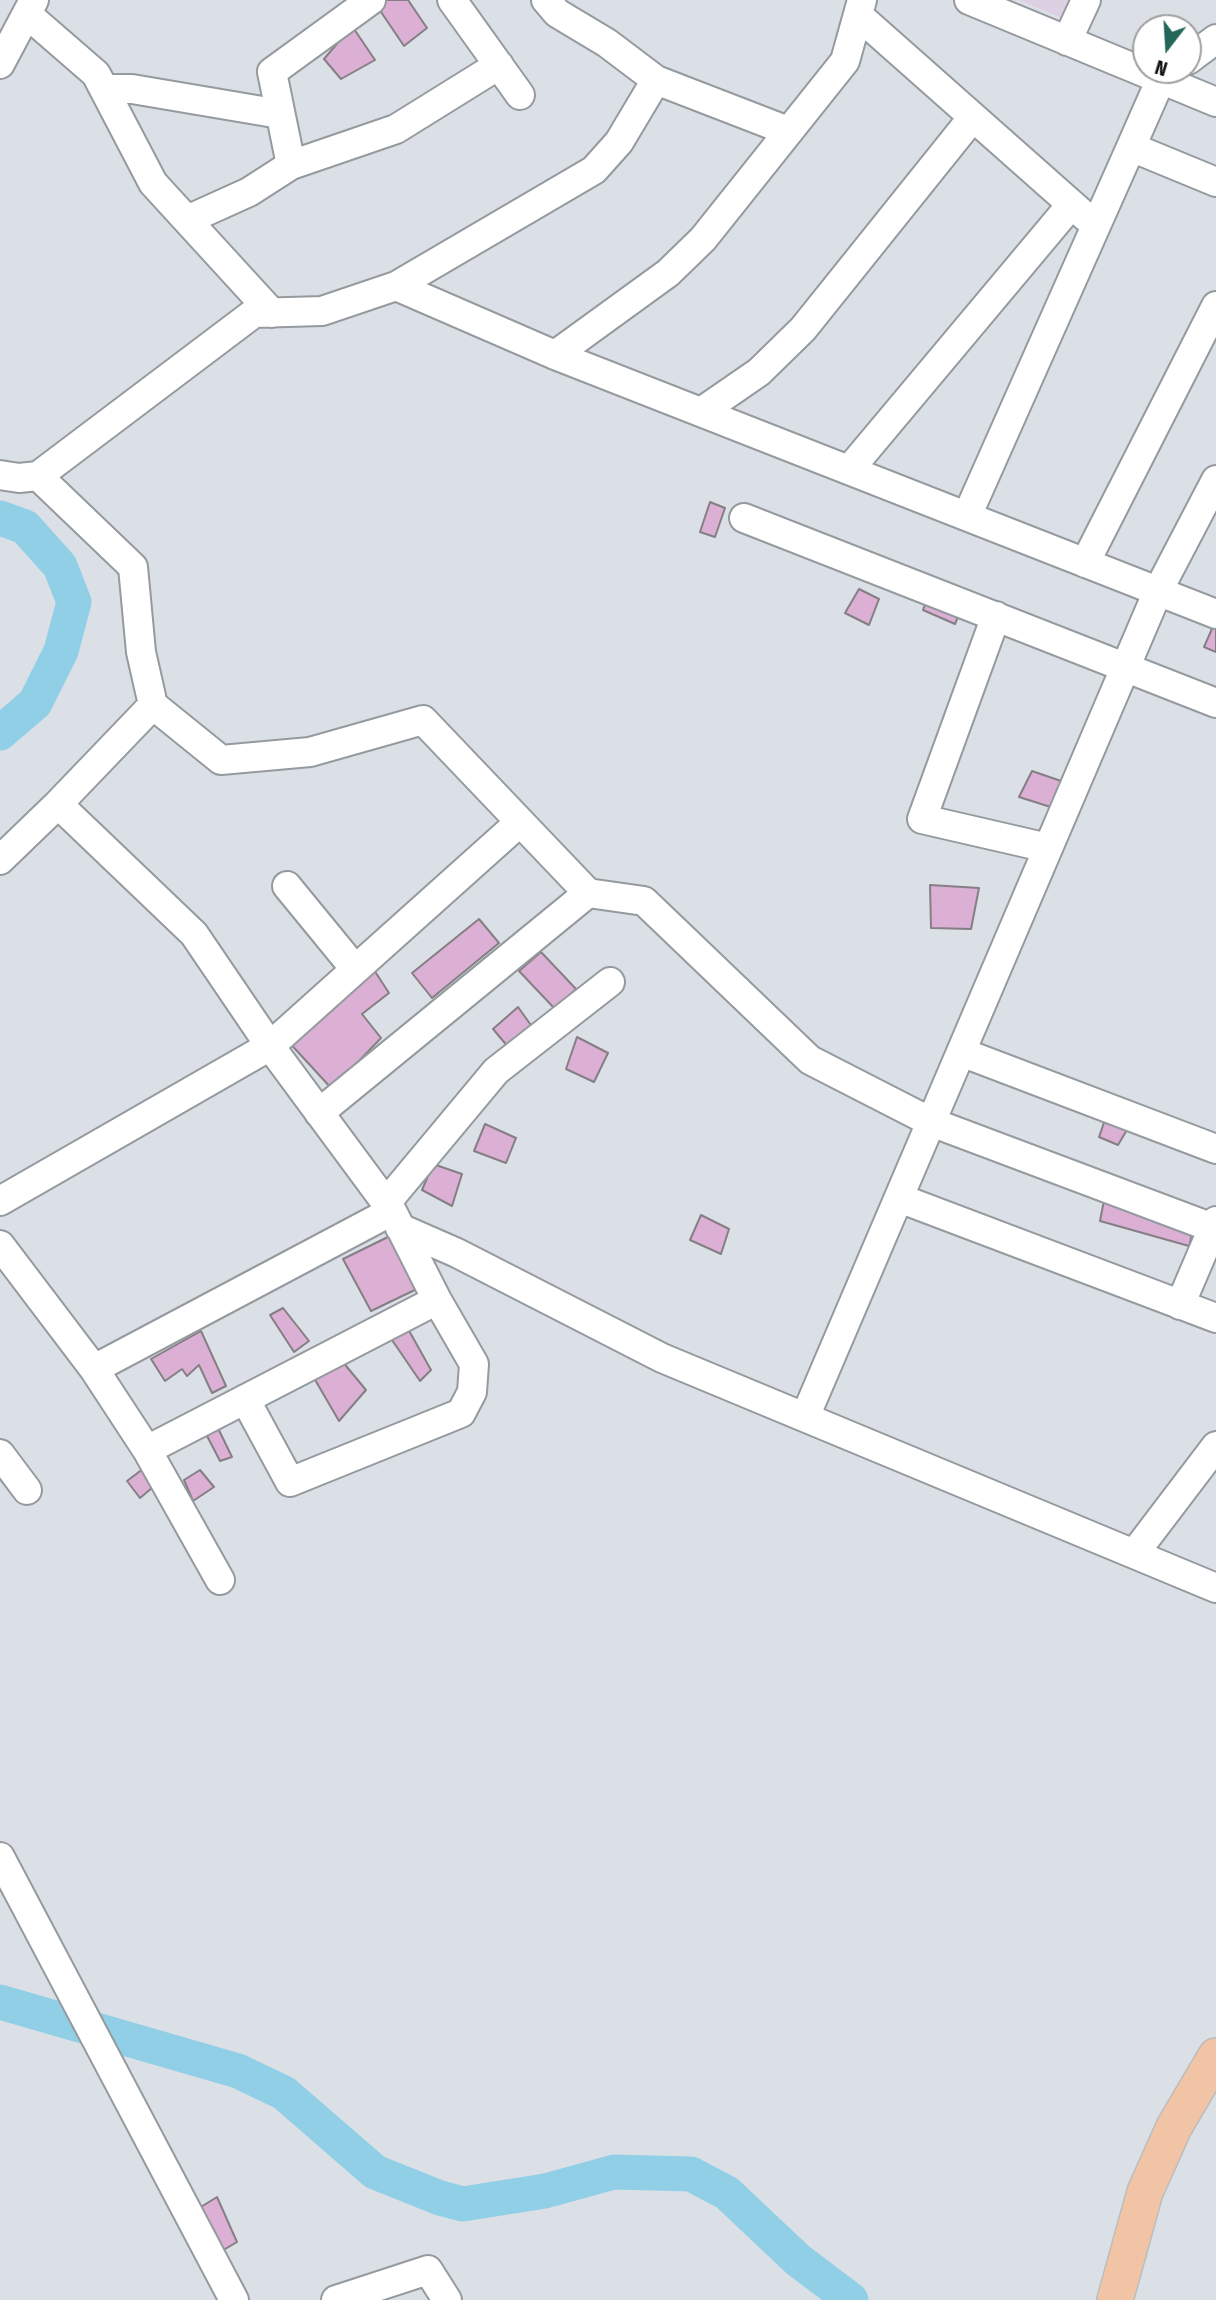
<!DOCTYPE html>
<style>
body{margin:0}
#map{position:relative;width:1216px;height:2300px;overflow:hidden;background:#dbe0e6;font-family:"Fira Sans Condensed",sans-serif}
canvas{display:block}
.north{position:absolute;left:1132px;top:14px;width:70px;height:70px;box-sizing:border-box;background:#fff;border:2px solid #9f9fa0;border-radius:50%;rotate:197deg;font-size:19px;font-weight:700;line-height:28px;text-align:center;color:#0e0f11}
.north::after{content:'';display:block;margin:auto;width:24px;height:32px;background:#22675a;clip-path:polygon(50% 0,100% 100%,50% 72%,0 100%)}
</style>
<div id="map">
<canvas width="1216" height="2300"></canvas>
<div class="north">N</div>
</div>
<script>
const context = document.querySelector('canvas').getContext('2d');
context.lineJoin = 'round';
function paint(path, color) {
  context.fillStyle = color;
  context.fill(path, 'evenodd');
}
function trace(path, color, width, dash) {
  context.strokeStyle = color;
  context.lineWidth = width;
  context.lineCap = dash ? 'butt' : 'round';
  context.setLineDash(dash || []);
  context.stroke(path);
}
paint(new Path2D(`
 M1019,0H1070L1062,18Z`), '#ded0e3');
trace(new Path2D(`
 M0,518L25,527L60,566L74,602L61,651L35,703L0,733
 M0,2002L238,2071L284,2093L375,2172L440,2198L463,2204L545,2191L614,2172L691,2174L727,2193L798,2260L851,2300`), '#91cfe7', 35);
const building = new Path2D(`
 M386,0H408L427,28L404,46L377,6Z
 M352,26L375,60L341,79L324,59Z
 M710,502L725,508L715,537L700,532Z
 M859,589L879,599L869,625L845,613Z
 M930,591L964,603L955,624L923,610Z
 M1215,622H1216V652L1204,647Z
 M1032,771L1064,782L1057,809L1019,797Z
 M930,885L979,888L971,929L931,928Z
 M479,919L499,943L432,998L412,973Z
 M541,952L576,989L555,1009L519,971Z
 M374,970L389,993L362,1014L381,1038L332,1089L286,1039Z
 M518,1007L533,1028L509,1048L493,1029Z
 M577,1037L608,1053L594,1082L566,1069Z
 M1109,1108L1131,1123L1118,1145L1099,1137Z
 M485,1124L516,1138L506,1163L474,1151Z
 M433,1164L462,1174L452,1206L422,1190Z
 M1105,1195L1194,1227L1189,1246L1100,1221Z
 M701,1215L729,1229L721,1254L690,1240Z
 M392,1235L421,1287L371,1311L343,1259Z
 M283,1308L309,1341L294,1352L270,1315Z
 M407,1327L431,1370L420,1381L392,1340Z
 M201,1331L226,1386L212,1393L199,1365L187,1376L182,1369L165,1381L151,1359Z
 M342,1361L366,1390L339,1421L314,1378Z
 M217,1426L232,1457L220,1461L206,1434Z
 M148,1465L159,1482L140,1498L127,1481Z
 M200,1470L214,1487L193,1501L184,1480Z
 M217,2197L237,2242L220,2252L196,2210Z`);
paint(building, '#dcafd4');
trace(building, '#857f84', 2);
const minor = new Path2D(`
 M452,0L520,95
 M969,0L1216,102
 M28,15L96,74L153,183L272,313
 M859,16L1086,217
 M1067,41L1086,0
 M1188,60L1216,39
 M0,64L34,0
 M656,80L788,131
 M105,89H132L280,114
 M1131,147L1161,79L1174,70
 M291,165L396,129L499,65
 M187,220L249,192L291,165L272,72L371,0
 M396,286L555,355L1216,614
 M555,355L668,273L703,239L845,61L862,0
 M701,412L759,372L803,329L973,117
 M849,470L1071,205
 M0,475L19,478L38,476L254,313L322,311L396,286L594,170L619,142L656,80L607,43L557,13L546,0
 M967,516L1131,147L1216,182
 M744,518L1216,703
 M1085,563L1216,306
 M996,616L922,819L1048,848
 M153,705L221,760L310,752L423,720L588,893L319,1113
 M58,804L194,934L270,1046L392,1211L437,1300L474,1364L472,1392L461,1413L290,1482L245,1399
 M0,860L58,804L153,705L141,652L133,567L38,476
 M287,886L355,969
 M588,893L644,901L810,1060L931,1122L1213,1228
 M961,1052L1216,1149
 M899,1198L1216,1318
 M0,1201L270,1046L520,822
 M386,1203L496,1071L610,982
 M400,1228L457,1253L662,1358L1216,1588
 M0,1245L94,1369L147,1450L220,1580
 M1180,1305L1216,1221
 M94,1369L392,1211
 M805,1417L1158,591L1216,480
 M147,1450L437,1300
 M0,1454L27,1490
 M1134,1554L1216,1446
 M0,1857L234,2300
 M336,2300L428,2270L447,2300`);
const major = new Path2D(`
 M1115,2300L1145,2192L1174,2127L1216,2056`);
trace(minor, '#959a9f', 32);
trace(major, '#bcbcbc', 38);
trace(minor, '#fff', 28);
trace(major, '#f2c4a6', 35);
</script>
